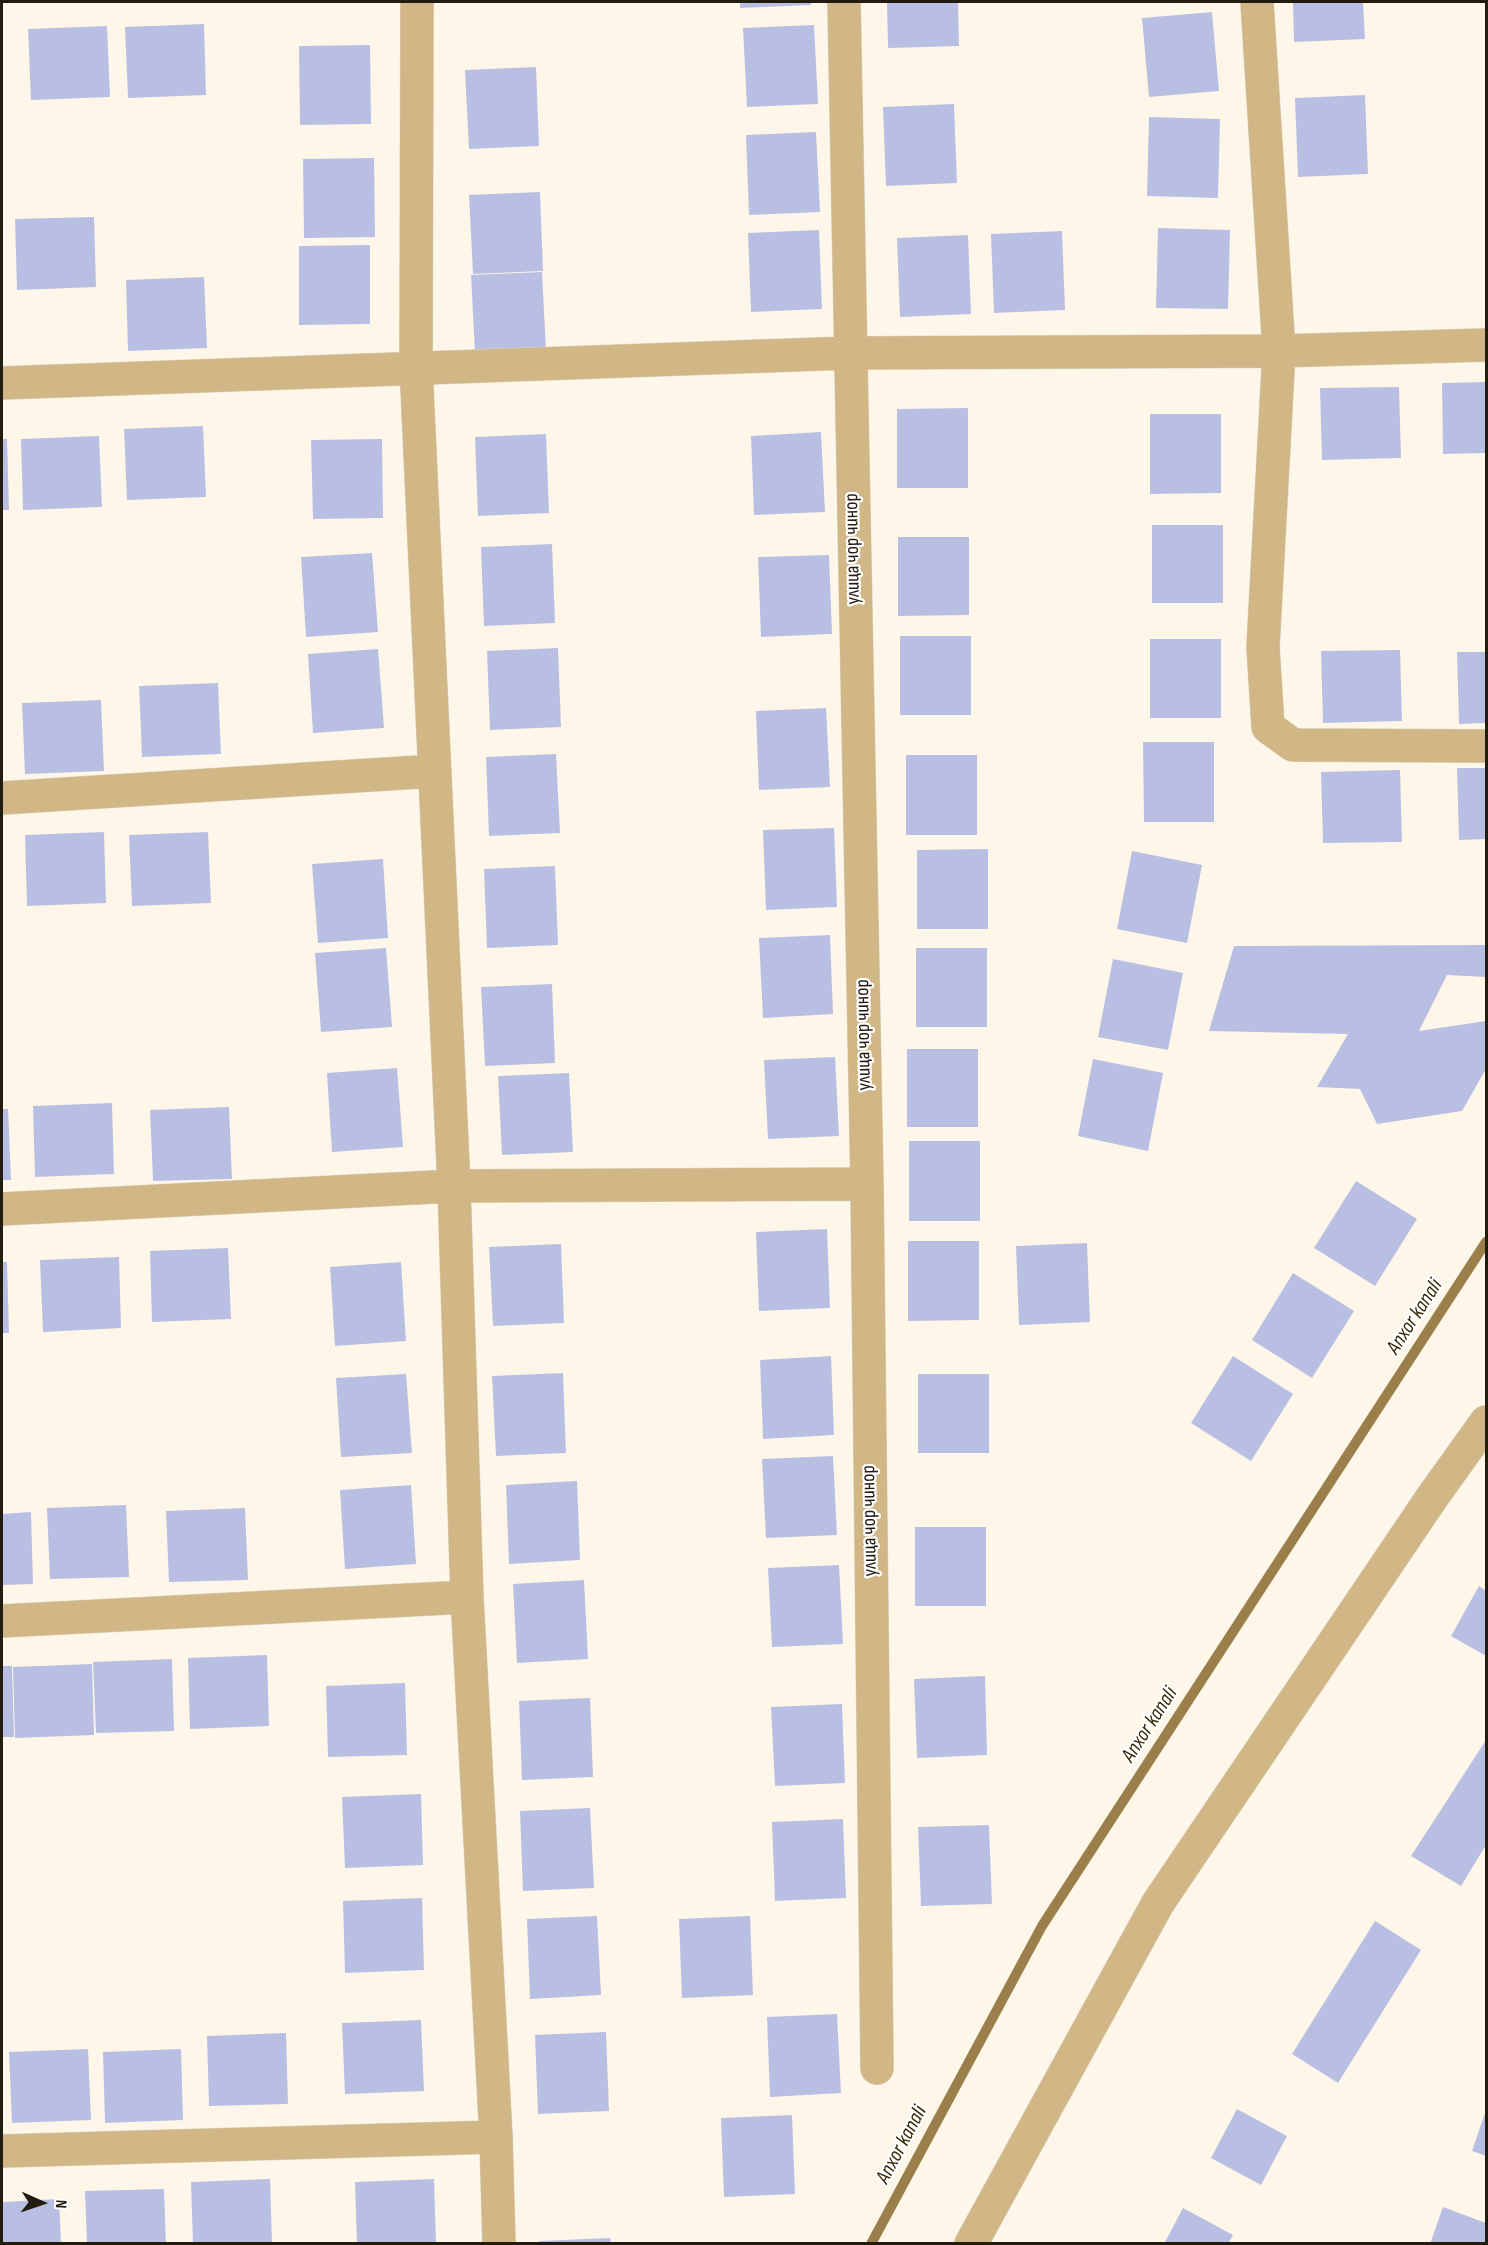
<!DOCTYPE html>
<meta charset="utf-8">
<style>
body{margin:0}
#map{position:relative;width:1488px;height:2245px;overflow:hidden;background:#fef7e9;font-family:"Sofia Sans Condensed",sans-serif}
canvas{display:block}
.frame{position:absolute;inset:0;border:3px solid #221c0f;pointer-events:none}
.north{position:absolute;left:12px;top:2173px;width:60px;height:60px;-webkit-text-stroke:4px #fff;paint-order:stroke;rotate:93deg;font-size:16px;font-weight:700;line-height:24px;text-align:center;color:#221c0f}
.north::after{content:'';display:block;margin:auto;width:21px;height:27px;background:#221c0f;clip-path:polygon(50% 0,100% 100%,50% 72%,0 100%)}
</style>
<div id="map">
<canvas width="1488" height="2245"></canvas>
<div class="frame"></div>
<div class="north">N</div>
</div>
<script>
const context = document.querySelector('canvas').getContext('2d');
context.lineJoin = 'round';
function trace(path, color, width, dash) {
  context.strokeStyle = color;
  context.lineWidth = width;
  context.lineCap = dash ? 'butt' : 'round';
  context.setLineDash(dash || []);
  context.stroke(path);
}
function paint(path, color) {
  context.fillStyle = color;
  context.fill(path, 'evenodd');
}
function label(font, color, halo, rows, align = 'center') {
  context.font = font + ' "Sofia Sans Condensed",sans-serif';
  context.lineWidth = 4.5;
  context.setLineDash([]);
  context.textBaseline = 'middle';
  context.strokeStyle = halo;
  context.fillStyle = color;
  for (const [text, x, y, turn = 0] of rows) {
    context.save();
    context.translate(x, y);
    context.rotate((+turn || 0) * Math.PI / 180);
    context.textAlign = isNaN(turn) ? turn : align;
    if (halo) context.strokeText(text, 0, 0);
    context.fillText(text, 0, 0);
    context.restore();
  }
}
trace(new Path2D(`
 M871,2244L1042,1926L1486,1242`), '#9a7f4a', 10);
paint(new Path2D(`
 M740,2H811V5L740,8Z
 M887,2H958L959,46L888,48Z
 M1293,2H1363L1365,39L1294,42Z
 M1212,12L1219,91L1149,97L1142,18Z
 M204,24L206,95L128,98L125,27Z
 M814,25L818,104L747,107L743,28Z
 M107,26L110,97L31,100L28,29Z
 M370,45L371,124L300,125L299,46Z
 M536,67L539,146L469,149L465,70Z
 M1365,95L1368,174L1298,177L1295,98Z
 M954,104L957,183L886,186L883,107Z
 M1149,117L1220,119L1218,198L1147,196Z
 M816,132L820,212L749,215L746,135Z
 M374,158L375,237L304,238L303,159Z
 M540,192L543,271L473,274L469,195Z
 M94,217L96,287L17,290L15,219Z
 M1158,228L1230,230L1228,309L1156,308Z
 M819,230L822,309L751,312L748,233Z
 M1062,231L1065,310L994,313L991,234Z
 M968,235L971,314L900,317L897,238Z
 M370,245V324L299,325V246Z
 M542,272L546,351L475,354L471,275Z
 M204,277L207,348L128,351L126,280Z
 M1486,382V453L1443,454L1442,383Z
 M1399,387L1401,458L1322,460L1320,388Z
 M968,408V488H897V409Z
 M1150,414H1221V493L1150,494Z
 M203,426L206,497L127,500L124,429Z
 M821,432L825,512L754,515L751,436Z
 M546,434L549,513L478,516L475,437Z
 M99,436L102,507L23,510L21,439Z
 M2,439H7L9,510H2Z
 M382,439L383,518L313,519L311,440Z
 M1152,525H1223V603H1152Z
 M898,537H969V615L898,616Z
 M552,544L555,623L484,626L481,547Z
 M372,553L378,632L306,637L301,557Z
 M829,555L832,634L761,637L758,557Z
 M900,636H971V715H900Z
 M1150,639H1221V718H1150Z
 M558,648L561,727L490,730L487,651Z
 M378,649L384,728L313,733L308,654Z
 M1400,650L1402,721L1323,723L1321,651Z
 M1457,652H1486V723L1459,724Z
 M218,683L221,754L142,757L139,686Z
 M101,700L104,771L25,774L22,703Z
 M826,708L830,787L759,790L756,711Z
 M1143,742H1214V822H1144Z
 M556,754L560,833L489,836L486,757Z
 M906,755H977V835H906Z
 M1457,768H1486V839L1459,840Z
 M1400,770L1402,842L1323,843L1321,772Z
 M834,828L837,907L766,910L763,830Z
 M104,832L106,903L27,906L25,835Z
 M208,832L211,903L132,906L129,835Z
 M988,849V929H917V850Z
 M1132,851L1202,865L1187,943L1117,929Z
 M383,859L388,938L318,943L312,864Z
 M555,866L558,945L487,948L484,869Z
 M830,935L833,1014L763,1018L759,938Z
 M1486,945V977L1447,975L1419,1031L1486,1021V1069L1462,1111L1377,1124L1360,1089L1317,1087L1348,1034L1209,1031L1234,946Z
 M386,948L392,1027L321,1032L315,953Z
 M916,948H987V1027H916Z
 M1113,959L1183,973L1168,1050L1098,1037Z
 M552,984L555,1063L485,1066L481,987Z
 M907,1049H978V1127H907Z
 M835,1057L839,1136L768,1139L764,1060Z
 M1093,1059L1163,1073L1148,1151L1078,1136Z
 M397,1068L403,1147L332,1152L327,1073Z
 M569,1073L573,1152L502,1155L498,1076Z
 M112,1103L114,1174L35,1177L33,1106Z
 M229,1107L232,1179L153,1181L150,1110Z
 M2,1109H8L11,1180H2Z
 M909,1141H980V1221H909Z
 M1356,1181L1417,1219L1375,1286L1314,1248Z
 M827,1229L830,1308L759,1311L756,1232Z
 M908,1241H979V1320L908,1321Z
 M1087,1243L1090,1322L1019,1325L1016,1246Z
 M561,1244L564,1323L493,1326L489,1247Z
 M228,1248L231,1319L152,1322L150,1251Z
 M119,1257L121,1328L43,1332L40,1260Z
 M2,1262H7L9,1333H2Z
 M401,1262L406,1341L335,1346L330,1267Z
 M1293,1273L1354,1311L1312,1378L1252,1340Z
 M831,1356L834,1435L763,1439L760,1360Z
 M1233,1356L1293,1394L1251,1461L1191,1423Z
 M563,1373L566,1453L496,1456L492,1376Z
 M406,1374L412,1453L341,1457L336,1378Z
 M918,1374H989V1453H918Z
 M833,1456L837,1535L766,1538L762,1459Z
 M577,1481L580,1560L509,1564L506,1485Z
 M411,1485L416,1564L345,1569L340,1490Z
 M126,1505L129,1577L50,1579L47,1508Z
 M245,1508L248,1580L169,1582L166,1511Z
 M31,1512L33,1584L2,1585V1514Z
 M915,1527H986V1606H915Z
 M839,1565L843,1644L772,1647L768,1568Z
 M584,1580L588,1659L517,1663L513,1584Z
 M1479,1586L1486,1591V1656L1451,1636Z
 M267,1655L269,1726L190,1729L188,1658Z
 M172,1659L174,1731L96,1733L93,1662Z
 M92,1664L94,1735L15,1738L13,1667Z
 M2,1666H12L14,1737H2Z
 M985,1676L987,1755L917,1758L914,1679Z
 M405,1683L407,1755L328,1757L326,1686Z
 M590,1698L593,1777L522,1780L519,1701Z
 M842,1704L845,1783L775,1786L771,1707Z
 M1486,1740V1845L1461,1886L1411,1856Z
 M421,1794L423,1865L345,1868L342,1797Z
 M590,1808L594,1888L523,1891L520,1811Z
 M843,1819L846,1898L775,1901L772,1822Z
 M989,1825L992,1904L921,1906L918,1827Z
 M422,1898L424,1970L345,1973L343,1901Z
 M597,1916L601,1995L530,1999L527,1919Z
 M750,1916L753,1995L682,1998L679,1919Z
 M1375,1921L1421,1950L1338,2083L1292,2054Z
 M837,2014L841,2093L770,2097L767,2017Z
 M421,2020L424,2091L345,2094L342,2023Z
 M606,2032L609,2111L538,2114L535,2035Z
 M286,2033L288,2104L209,2106L207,2036Z
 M88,2049L91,2120L12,2123L9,2052Z
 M181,2049L183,2120L105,2123L103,2052Z
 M1237,2109L1287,2136L1261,2185L1211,2158Z
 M1486,2110V2156L1472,2151Z
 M792,2115L795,2194L724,2197L721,2118Z
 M270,2179L272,2244H193L191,2182Z
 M434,2179L436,2244H357L355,2182Z
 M164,2189L166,2244H87L85,2191Z
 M59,2199L61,2244H2V2202Z
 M1443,2207L1486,2223V2244H1430Z
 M1183,2208L1233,2235L1228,2244H1164Z
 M610,2238L611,2244H540L539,2241Z`), '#b9bfe2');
const minor = new Path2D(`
 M417,2L416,367L454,1186L467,1597L496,2137L499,2244
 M844,2L867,1184L877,2068
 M1257,2L1279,351L1263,647L1268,727L1293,745L1486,746
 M2,383L849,353L1279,351L1486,345
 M2,798L435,771
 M2,1209L454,1186L867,1184
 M2,1621L467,1597
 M2,2151L496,2137
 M971,2244L1158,1903L1433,1496L1486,1422`);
trace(minor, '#dbd4c6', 34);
trace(minor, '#d1b786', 33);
label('20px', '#221c0f', '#fff', [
 ["улица чор чинор",853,549,-91],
 ["улица чор чинор",864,1035,-91],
 ["улица чор чинор",870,1521,-91]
]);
label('italic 21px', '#372807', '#fff', [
 ["Anxor kanali",1415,1317,-57],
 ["Anxor kanali",1150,1725,-57],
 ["Anxor kanali",902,2145,-62]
]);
</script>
